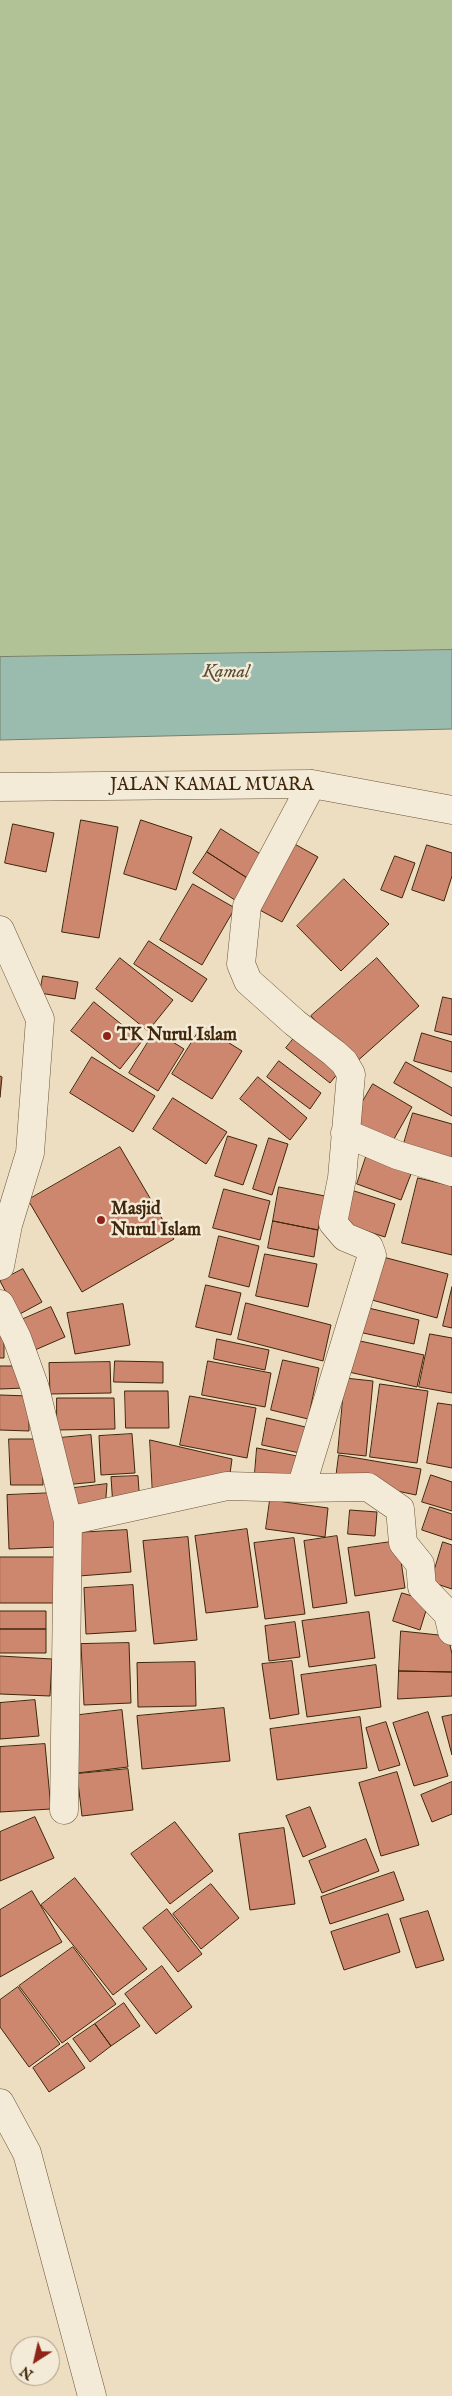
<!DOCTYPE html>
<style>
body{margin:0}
#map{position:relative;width:452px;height:2396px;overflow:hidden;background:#eddec1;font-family:"IM FELL English",serif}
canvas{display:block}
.north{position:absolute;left:10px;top:2336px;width:50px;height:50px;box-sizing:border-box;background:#f3ead7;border:1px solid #ab9c85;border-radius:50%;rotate:215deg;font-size:14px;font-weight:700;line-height:20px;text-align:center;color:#40260a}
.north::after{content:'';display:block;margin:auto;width:18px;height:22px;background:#8f2418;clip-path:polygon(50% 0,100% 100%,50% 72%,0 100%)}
</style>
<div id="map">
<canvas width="452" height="2396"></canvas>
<div class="north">N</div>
</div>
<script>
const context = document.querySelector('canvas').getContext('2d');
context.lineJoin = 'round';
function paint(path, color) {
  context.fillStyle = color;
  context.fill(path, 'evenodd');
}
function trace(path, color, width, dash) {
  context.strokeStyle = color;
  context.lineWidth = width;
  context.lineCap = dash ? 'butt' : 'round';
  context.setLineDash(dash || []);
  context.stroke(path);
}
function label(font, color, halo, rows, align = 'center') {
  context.font = font + ' "IM FELL English",serif';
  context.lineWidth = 5;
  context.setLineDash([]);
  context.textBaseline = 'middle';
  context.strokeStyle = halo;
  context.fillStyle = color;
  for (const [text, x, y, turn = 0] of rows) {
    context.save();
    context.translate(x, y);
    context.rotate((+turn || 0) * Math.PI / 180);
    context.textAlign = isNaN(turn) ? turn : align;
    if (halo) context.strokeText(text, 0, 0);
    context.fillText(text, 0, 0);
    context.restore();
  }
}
paint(new Path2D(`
 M0,0H452V650L0,657Z`), '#b2c297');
const water = new Path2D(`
 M452,650V729L0,740V657Z`);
paint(water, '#9abcaf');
trace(water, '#76806d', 1);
const building = new Path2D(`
 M81,820L118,827L99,938L62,932Z
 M141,820L192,837L176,890L124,874Z
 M13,824L54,833L46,872L5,863Z
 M221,829L270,860L255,883L207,852Z
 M291,842L318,857L282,922L254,907Z
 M427,845L452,853V876L444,901L412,890Z
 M207,852L255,883L241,904L193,873Z
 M395,856L415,863L402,898L381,890Z
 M344,879L389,924L341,971L297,926Z
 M193,884L235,908L202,965L160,940Z
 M149,941L207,979L192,1002L134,964Z
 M120,958L173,1000L148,1031L96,989Z
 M377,958L419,1006L354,1064L311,1016Z
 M43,976L78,982L75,999L40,993Z
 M443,997L452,999V1035L435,1031Z
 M94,1002L142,1041L120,1069L71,1031Z
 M202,1026L242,1051L212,1099L172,1074Z
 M155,1031L184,1049L158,1091L129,1073Z
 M299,1032L343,1067L330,1083L286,1048Z
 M422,1033L452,1042V1072L414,1061Z
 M92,1057L155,1096L133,1132L70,1093Z
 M279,1061L321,1093L310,1109L267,1077Z
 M406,1062L452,1088V1116L394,1083Z
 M0,1076L2,1077L0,1097Z
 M258,1077L307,1118L290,1140L240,1099Z
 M373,1084L412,1107L390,1146L351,1122Z
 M173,1098L227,1132L206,1164L153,1129Z
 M413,1113L452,1124V1165L402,1150Z
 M228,1136L257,1145L243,1185L215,1176Z
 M269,1138L288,1144L272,1195L253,1189Z
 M120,1147L174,1239L82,1292L28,1200Z
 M366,1157L411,1174L401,1200L357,1184Z
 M418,1178L452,1186V1255L402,1243Z
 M279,1187L325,1196L318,1230L273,1221Z
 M224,1189L270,1201L260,1240L213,1228Z
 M348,1189L395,1204L385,1237L338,1222Z
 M273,1221L318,1230L314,1257L268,1248Z
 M219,1236L259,1246L249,1287L209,1277Z
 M265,1254L317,1264L308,1307L256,1296Z
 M383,1257L448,1274L437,1318L372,1300Z
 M23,1269L42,1302L18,1315L0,1281Z
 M206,1285L241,1293L231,1335L196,1327Z
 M452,1287V1328L443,1326Z
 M246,1303L331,1325L323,1361L238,1339Z
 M123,1304L130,1345L75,1354L67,1313Z
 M360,1306L419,1320L414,1344L354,1331Z
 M51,1307L65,1337L28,1353L14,1323Z
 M0,1328H4V1358H0Z
 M430,1334L452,1338V1393L419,1387Z
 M217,1339L269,1350L265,1370L214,1359Z
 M351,1339L424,1355L417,1387L344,1371Z
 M283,1360L319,1368L308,1419L271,1410Z
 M115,1361L163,1362V1383L114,1382Z
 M208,1361L271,1373L265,1407L202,1395Z
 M110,1362L111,1393L50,1394L49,1363Z
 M0,1366H24L25,1388L0,1389Z
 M345,1378L373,1381L366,1456L338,1453Z
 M380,1384L428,1391L417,1463L370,1457Z
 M125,1391H168L169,1428H126Z
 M0,1395L29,1396V1431L0,1430Z
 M190,1396L256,1408L247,1458L180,1445Z
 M57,1398H114L115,1429L57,1430Z
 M438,1403L452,1405V1468L427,1463Z
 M267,1418L314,1429L309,1455L262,1445Z
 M132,1434L135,1473L101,1475L99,1436Z
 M91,1435L95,1482L64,1485L59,1438Z
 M9,1439H42L43,1485H11Z
 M150,1440L232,1459L229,1481L153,1497Z
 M257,1448L297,1456L289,1486L254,1485Z
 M339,1455L421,1469L416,1495L336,1478Z
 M431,1475L452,1482V1511L422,1502Z
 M138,1476L140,1505L113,1507L111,1477Z
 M107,1484L105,1510L74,1516L66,1489Z
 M55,1493L57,1547L9,1549L7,1495Z
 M270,1500L328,1508L325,1537L266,1529Z
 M430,1507L452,1514V1540L422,1530Z
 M350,1510L377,1512L375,1536L348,1534Z
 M247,1529L258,1607L206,1613L195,1536Z
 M127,1530L131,1572L79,1576L75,1533Z
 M337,1536L347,1603L313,1608L304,1541Z
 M188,1537L197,1640L154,1644L143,1541Z
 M294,1538L305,1614L265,1619L254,1543Z
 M398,1541L405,1588L355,1596L348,1548Z
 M443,1542L452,1545V1589L431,1582Z
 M0,1557H54L55,1603H0Z
 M133,1585L136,1631L86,1634L84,1588Z
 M402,1593L429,1601L420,1630L393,1621Z
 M0,1611H46V1629H0Z
 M369,1612L375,1658L309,1667L302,1621Z
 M295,1622L300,1657L269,1661L265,1626Z
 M0,1629H46V1653H0Z
 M401,1631L448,1636L452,1654V1672L399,1671Z
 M129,1643L131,1703L84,1705L81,1644Z
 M0,1656L52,1659L50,1696L0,1694Z
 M292,1661L299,1714L270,1719L262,1664Z
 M195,1662L196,1706L138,1707L137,1663Z
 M376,1665L381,1707L307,1717L301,1675Z
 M399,1671L452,1672V1696L398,1699Z
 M35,1700L39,1736L0,1739V1703Z
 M224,1708L230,1761L142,1769L137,1716Z
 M122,1710L128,1767L77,1773L71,1716Z
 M428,1712L448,1776L414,1786L393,1723Z
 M452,1715V1755L442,1717Z
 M360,1717L367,1768L277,1780L270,1729Z
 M386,1722L400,1765L379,1771L366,1728Z
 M45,1744L51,1809L0,1812V1747Z
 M128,1769L133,1810L82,1816L77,1774Z
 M397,1772L419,1845L381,1856L359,1783Z
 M452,1782V1814L432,1822L421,1795Z
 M310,1807L326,1847L303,1857L286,1816Z
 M35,1817L54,1858L0,1881V1832Z
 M175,1822L213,1871L170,1904L131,1854Z
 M284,1828L295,1904L250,1910L239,1834Z
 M366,1839L379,1871L322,1893L309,1861Z
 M394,1872L404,1900L330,1924L321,1897Z
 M75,1878L147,1969L113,1995L41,1905Z
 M211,1884L239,1918L201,1949L173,1914Z
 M32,1891L62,1942L0,1977V1910Z
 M167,1909L202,1954L178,1972L143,1928Z
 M428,1911L444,1960L416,1968L400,1919Z
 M388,1914L400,1952L344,1970L331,1932Z
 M73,1947L116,2004L62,2043L19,1986Z
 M162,1966L192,2007L156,2034L125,1994Z
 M18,1987L60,2044L29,2067L0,2027V2000Z
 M124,2003L140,2026L111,2046L95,2024Z
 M95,2024L111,2046L90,2062L73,2039Z
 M68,2043L85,2068L49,2092L33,2068Z`);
paint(building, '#ce876f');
trace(building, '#40260a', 1);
const minor = new Path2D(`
 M0,787L312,784L452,810
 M0,930L40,1019L30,1153L8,1225L0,1266
 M345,1133L397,1155L452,1172
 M0,1304L17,1338L35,1388L68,1521
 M301,1488L368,1487L400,1509L403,1543L420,1564L422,1587L448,1614L452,1631
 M64,1810L68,1521L227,1486L301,1488L372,1255L369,1247L345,1237L333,1223L342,1178L351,1074L344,1062L334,1053L295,1023L248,981L241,964L247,906L312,784
 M0,2103L27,2153L92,2396`);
trace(minor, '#6b5438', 29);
trace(minor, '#f3ead7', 28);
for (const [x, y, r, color] of [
 [107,1036,5,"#8f2418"],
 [101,1220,5,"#8f2418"]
]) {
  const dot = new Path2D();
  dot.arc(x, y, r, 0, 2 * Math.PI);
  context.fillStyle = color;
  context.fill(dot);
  trace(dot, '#f3ead7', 2);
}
label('18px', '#40260a', '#f3ead7', [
 ["JALAN KAMAL MUARA",212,786]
]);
label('bold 18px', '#40260a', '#f3ead7', [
 ["TK Nurul Islam",117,1036],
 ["Masjid",111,1210],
 ["Nurul Islam",111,1231]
], 'left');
label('italic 19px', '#564c33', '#f3ead7', [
 ["Kamal",226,673,1]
]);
</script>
